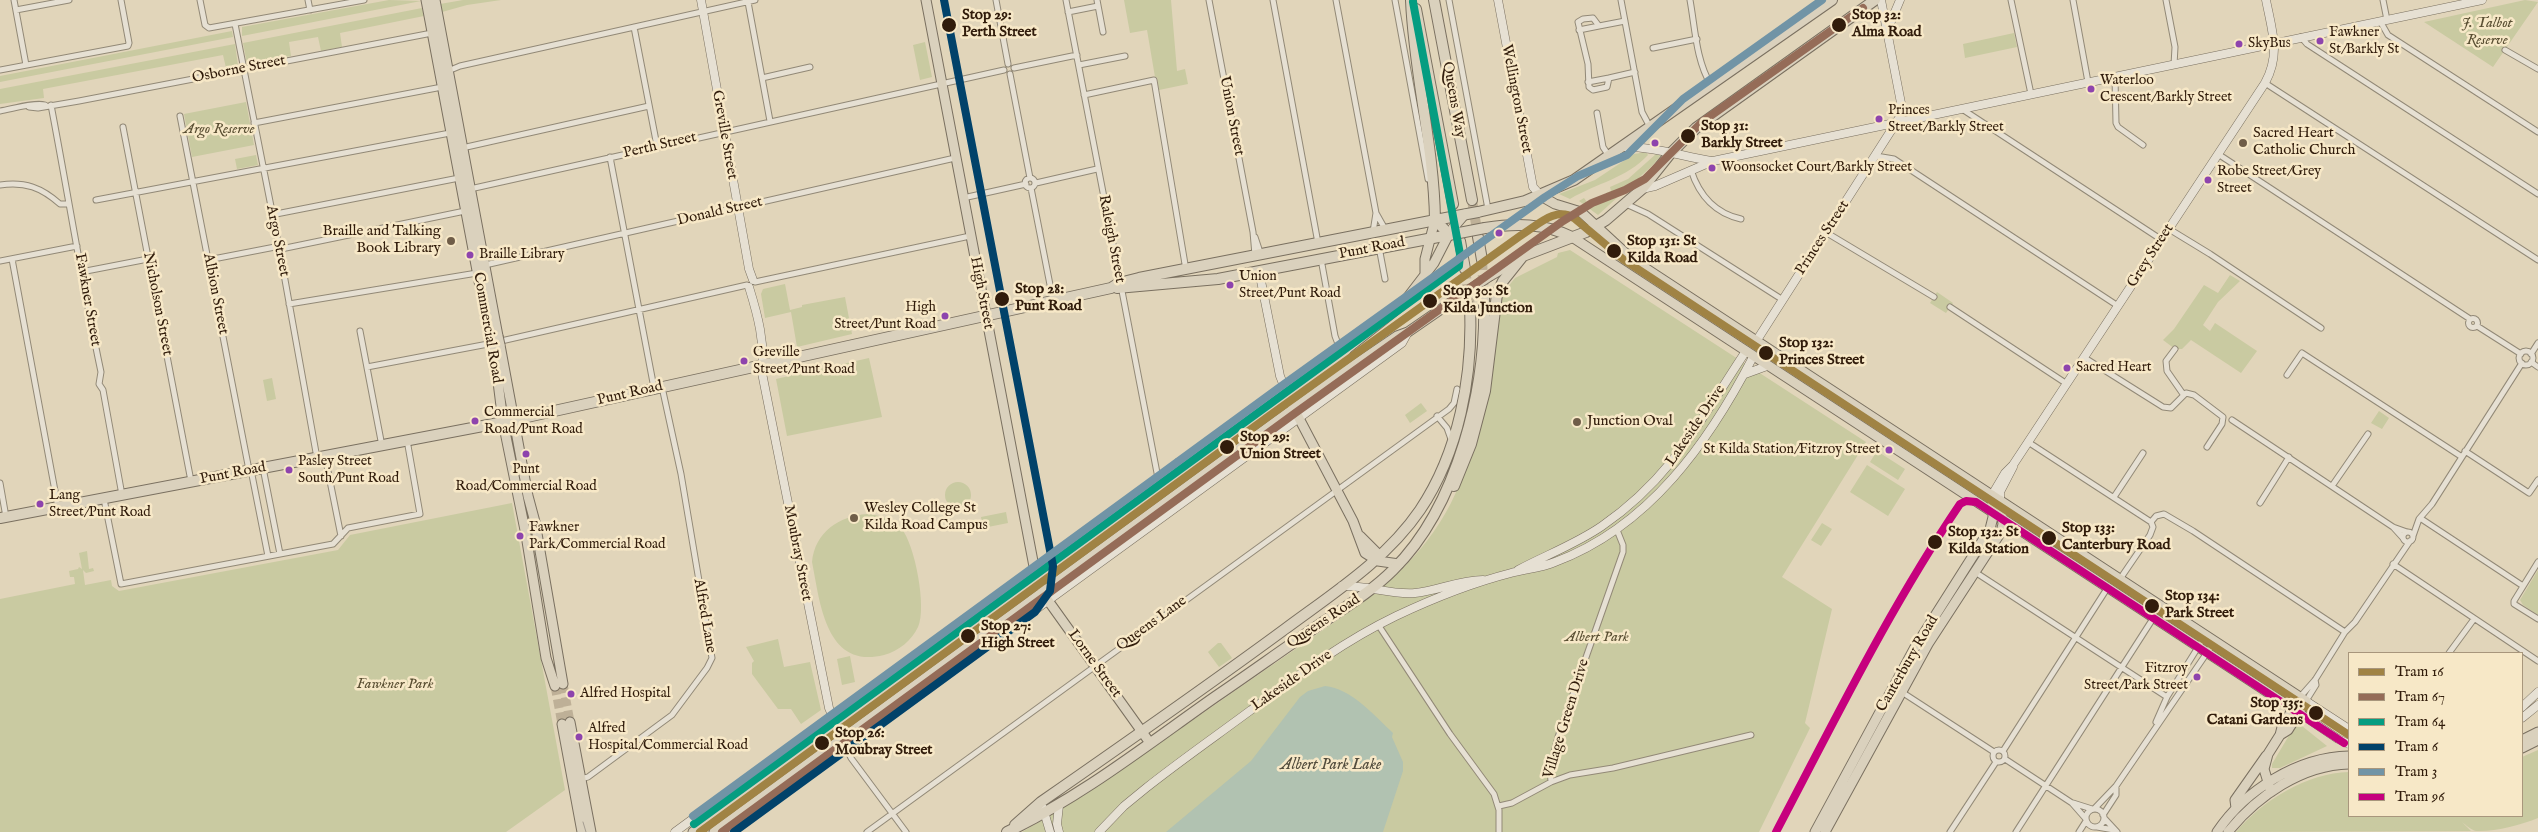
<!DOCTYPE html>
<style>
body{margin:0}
#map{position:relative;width:2538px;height:832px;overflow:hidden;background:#e1d5ba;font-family:"IM FELL English",serif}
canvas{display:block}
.legend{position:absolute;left:2348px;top:652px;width:175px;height:165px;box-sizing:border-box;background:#f7e8c7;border:1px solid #a8967c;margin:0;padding:6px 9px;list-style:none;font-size:15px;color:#311c0b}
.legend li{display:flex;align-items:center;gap:10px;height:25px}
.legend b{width:25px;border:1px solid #a8967c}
</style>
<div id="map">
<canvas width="2538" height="832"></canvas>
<ul class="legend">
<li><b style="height:6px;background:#a08344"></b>Tram 16</li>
<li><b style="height:6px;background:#956c58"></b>Tram 67</li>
<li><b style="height:6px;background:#059d81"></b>Tram 64</li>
<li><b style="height:6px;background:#01426a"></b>Tram 6</li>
<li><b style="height:6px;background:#7194a6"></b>Tram 3</li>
<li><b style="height:6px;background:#c6007e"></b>Tram 96</li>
</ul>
</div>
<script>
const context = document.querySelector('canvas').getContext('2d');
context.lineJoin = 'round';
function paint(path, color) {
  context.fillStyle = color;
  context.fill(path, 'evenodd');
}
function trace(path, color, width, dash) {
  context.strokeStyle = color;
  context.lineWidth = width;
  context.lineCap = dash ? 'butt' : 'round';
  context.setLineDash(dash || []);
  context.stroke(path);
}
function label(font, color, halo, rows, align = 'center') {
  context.font = font + ' "IM FELL English",serif';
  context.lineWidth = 5;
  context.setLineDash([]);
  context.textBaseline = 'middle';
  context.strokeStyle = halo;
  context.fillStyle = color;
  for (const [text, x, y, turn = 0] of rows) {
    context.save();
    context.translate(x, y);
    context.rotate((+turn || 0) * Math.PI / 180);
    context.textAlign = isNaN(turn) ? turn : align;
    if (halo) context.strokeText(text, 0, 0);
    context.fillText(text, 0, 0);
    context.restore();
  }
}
paint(new Path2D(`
 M389,0L421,1L242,36V27Z
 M463,0H501L467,5L442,12L440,4Z
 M1124,0H1171L1177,71L1185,69L1188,84L1159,90L1157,77H1155L1147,30L1130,33Z
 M2525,0L2538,2L2493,67L2424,22Z
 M422,8L424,16L340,33L342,47L321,51L318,37L289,42L291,56L247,64L243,43Z
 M232,31L233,37L0,82V76Z
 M2014,33L2017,47L1965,58L1963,44Z
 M925,42L932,77L920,80L913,45Z
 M235,44L238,66L226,68L223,55L43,89L44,98L0,104V89Z
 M246,102L254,145L192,157L184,114Z
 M1646,152L1648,155C1627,178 1597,183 1570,199L1559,194L1595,180L1634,154Z
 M1656,154L1661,155L1653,165L1598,215L1579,201L1584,198L1589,205L1608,198L1606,193L1611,191L1610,187L1628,179Z
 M256,155L258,165L237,169L235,159Z
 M1570,250L1866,442L1782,577L1832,609L1805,723L1810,728L1759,832H1022L1086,794L1362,603C1411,567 1451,521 1467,461C1475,431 1480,399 1486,368C1491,343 1494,316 1503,293L1515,278L1557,257L1558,253Z
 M2230,275L2240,281L2218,302L2203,325L2210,331L2215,323L2257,351L2241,373L2191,340L2182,349H2175L2163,340L2174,329L2204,285L2218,293Z
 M785,284L790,310L802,307V305L845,297L852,334L797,347L791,312L765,318L761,294L763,289Z
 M1937,292L1953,303L1946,313L1930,303Z
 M869,358L882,417L787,436L776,379Z
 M272,378L276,399L267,401L263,380Z
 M1421,403L1427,411L1410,423L1405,415Z
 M2379,411L2389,418L2382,429L2371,423Z
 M1877,451L1905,469L1898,480L1870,462Z
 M1867,465L1905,489L1888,516L1850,492Z
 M945 495a13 13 0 1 1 26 0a13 13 0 1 1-26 0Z
 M512,503L565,790L506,832H0V599L75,584L74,577H70L69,571L78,569L79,567L82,569L79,553L87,551L89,569L93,568L94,571L86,573L83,570L85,585L111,580L112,586L119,591L338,550L350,535Z
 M1006,512L1008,523L983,528L981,517Z
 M867,514C879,515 892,519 901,528C915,544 927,608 918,627C912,640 899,651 884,655C825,670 820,601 812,562C815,532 839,516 867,514Z
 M1822,523L1832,529L1821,546L1811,540Z
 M2538,570V615L2523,605L2520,600Z
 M778,639L784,667L810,662L821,710L801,724L791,709H778L752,674V663L754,661L746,647Z
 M1218,643H1221L1232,658L1219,667L1208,652Z
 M850,656L855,682L842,685L837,659Z
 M2297,722L2327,746L2280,768H2272V764Z
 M2538,750V818C2521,825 2494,832 2476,831C2471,830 2466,825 2462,822L2471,831L2236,832C2263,800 2307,773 2349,772V816H2522V757Z`), '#c9caa1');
paint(new Path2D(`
 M1325,686C1351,688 1376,717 1393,733L1392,737L1403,762V771L1383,832H1166L1251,761L1300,697L1308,691Z`), '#b1c2b1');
trace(new Path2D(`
 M563,684L570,722
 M555,686L562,724`), '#beb097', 9, [9, 4.5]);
trace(new Path2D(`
 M1472,200L1478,236
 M1482,260L1484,298
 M1465,269L1470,307`), '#beb097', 10, [10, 5]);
const street = new Path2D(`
 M14,0L26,65
 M200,0L205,25L209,28L364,0
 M308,0L310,10
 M996,0L1008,64
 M1066,0L1158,478
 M1097,0L1103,32
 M1209,0L1253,232L1255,255
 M1273,0L1318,243
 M1336,0L1376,213L1385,229
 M1395,0L1428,179
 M1449,0L1488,209
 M1621,0L1642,112L1650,127
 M1690,0C1695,27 1696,61 1711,85
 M2011,0L2031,94
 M2073,0L2088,82
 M2166,0L2175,47L2174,65
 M2383,0L2387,20
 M748,2L770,121
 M16,10L69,0
 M1068,12L1098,6
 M1625,21L1599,26L1593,18L1583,19L1578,22L1588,64L1589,87L1593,90L1607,87L1609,78L1635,72
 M2380,21L2388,35L2538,132
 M235,24L280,252L317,458
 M634,27L657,146
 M1579,30L1599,26
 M2301,37L2307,44L2538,194
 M1653,48L1697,39
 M2505,50L2538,69
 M1079,65L1125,56
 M1014,68L1077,55
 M0,70L128,46L129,43L121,0
 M448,71L460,66L755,0
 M1010,74L1030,178
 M2115,77L2116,123L2118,127L2143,145
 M762,78L810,67
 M1588,82L1609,78
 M2265,83L2538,260
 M1084,95L1154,80L1186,270
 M51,105C68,194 82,283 101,372L99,384L103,390L122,495
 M29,107L38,108L79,101L432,33
 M1962,109L2162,240
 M0,111C12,109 35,102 45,105
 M1597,113L1603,147L1609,156
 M180,116L249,470
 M254,123L442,87
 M123,127L191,481
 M462,148L649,106
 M2218,154L2470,319
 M1876,156L1894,159L2118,306
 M610,157L654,388
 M1691,170C1699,195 1714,213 1741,219
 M1025 183a5 5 0 1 1 10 0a5 5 0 1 1-10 0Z
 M1036,183L1097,169
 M0,185C25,181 42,188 60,204H69
 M1031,188L1053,300
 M470,189L1004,70
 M963,198L1026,184
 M96,200L450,133
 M1626,204L1648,214L1783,300
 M271,215L459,178
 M2169,229L2210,254L2321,328
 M1373,232L1376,213
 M1827,233L1934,297
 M1255,237L1261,255
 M1379,247L1385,279
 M12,259L58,507
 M1321,259L1335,336L1340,349
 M208,260L275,247L281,249L465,211
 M0,261L77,246
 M485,265L955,158
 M81,272L148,259
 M755,282L970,236
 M289,304L477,273
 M1950,307L2067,384
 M2468.5 323a4.5 4.5 0 1 1 9 0a4.5 4.5 0 1 1-9 0Z
 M2477,326L2521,354
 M360,331L382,446
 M2175,349L2166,361L2167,371L2183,394
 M2519 358a7 7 0 1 1 14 0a7 7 0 1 1-14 0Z
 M2531,354L2538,343
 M2085,358L2163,407L2171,408L2186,393L2194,395L2223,417L2222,424L2207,447
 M2531,362L2538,367
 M367,367L488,344L747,285
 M2287,375L2302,353L2462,457
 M1437,416L1447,428L1452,442
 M2232,420L2393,527L2407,532
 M2028,442L2151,522
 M2465,451L2529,493L2538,480
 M325,456L341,536
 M263,468L280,554
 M251,470L268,556
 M0,483L6,517
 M2332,486L2368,434
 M2114,497L2143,453
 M104,499L121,584L333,544L348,528L420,514L407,440
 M2260,503L2289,457
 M2420,518L2523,586
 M2393,527L2403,538
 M2403 537a5 5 0 1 1 10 0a5 5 0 1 1-10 0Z
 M2413,536L2419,519L2432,504L2522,363
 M2538,562L2514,601V604L2538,619
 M2393,564L2538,661
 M1975,572L2167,697
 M2120,579L2150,535L2153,527L2151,522L2156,516L2164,514L2193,531L2345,632
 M1379,626L1450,734L1494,794L1499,810V832
 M2449,653L2474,619
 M1894,687L1994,752
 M2300,697L2315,680L2345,632L2355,622L2410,541
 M2306,701L2316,685L2315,680
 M2156,722L2167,697L2205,636
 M842,739L851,758L906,832
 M1993 756a6 6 0 1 1 12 0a6 6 0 1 1-12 0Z
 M2003,751L2108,587
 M2005,759L2072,803L2086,819
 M581,779L588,777L672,715L707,668L712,658L681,474L662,387
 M1551,782L1570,775L1613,768L1751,735
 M2073,803L2092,809
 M1499,806L1512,803L1551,782L1550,768L1558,737L1623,552V545L1617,530
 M2094,809L2116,786L2215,641
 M2086 818a9 9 0 1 1 18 0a9 9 0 1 1-18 0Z
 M2103,815L2116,795V786
 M2104,818L2117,832
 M2097,827L2114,830
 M867,832L1449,409L1454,403L1457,389
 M1950,832L1996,762
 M2016,832L2154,617
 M2079,832L2086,821`);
const secondary = new Path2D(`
 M701,0L749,269L753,280
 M1498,0L1533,187L1541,196
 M1887,31L1900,0
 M1622,147C1652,146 1681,156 1711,161
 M1642,189L1655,186L1713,161L2482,0
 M1259,271L1280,376L1288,396
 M749,287C758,316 765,342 762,373L829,708L842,739
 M1757,340L1901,115V103L1881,0
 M1745,374L1767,366
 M1992,495L2005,473L2013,465L2265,83C2281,54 2272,31 2266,0
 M2000,500V492L2013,467
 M1518,570C1546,555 1576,544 1602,526C1673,477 1700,420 1746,351
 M1342,586C1367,585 1390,595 1415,593C1438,591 1459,580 1483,580
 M2306,701L2349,729
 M2522,707L2538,692
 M2298,712L2338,739L2349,744
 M2522,718L2538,705
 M1059,805L1057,824L1059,832
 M1043,808L1050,832
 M675,832L1272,395L1329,355L1347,349
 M730,832L1402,343L1408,332
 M1099,832L1124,806L1146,788C1180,761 1216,736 1251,710C1297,676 1344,641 1396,616C1432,599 1472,583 1511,573C1526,569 1541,568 1555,562C1649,527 1709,442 1753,357`);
const primary = new Path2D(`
 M426,0L498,382L503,422L526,535L546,658L555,686
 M435,0L498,336
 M926,0L1036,577L1047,599L1150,743
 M1541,196L1555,204L1581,212L1633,260L2306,701L2288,730L2280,735L2268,754L2264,769L2271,792
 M1572,237L2298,712
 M1425,273V259L1435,220
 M1490,276L1519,259
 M500,345L528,496L535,522L563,684
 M1291,403L1353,521L1365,553L1378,561L1399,564
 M1178,476L1179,463
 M1360,536L1380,556
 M570,722L591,832
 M562,724L582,832
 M2280,735L2282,727L2300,697
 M2522,740L2538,732
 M2522,748L2538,740
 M714,804L720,812
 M2236,808L2235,800L2266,756
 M693,832L1341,359L1347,349L1401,306L1434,263L1450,232
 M714,832L1341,374L1397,336L1408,332L1463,294
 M1815,832L1914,649L1990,529L1993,517L1992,495
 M1825,832L1928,644L2001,532L2003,524L2000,500
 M2217,832C2245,790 2298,757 2349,756
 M2228,832C2257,796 2302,765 2349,764`);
const highway = new Path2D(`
 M1411,0C1414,74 1434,146 1435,220L1449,234
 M1434,0L1472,200
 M1416,9L1453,204
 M1478,212L1525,201L1574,180L1832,0
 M1485,228C1515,223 1544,223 1572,237
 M1478,237L1482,260
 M1460,241L1465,269
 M1117,288L1218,279L1454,234
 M1454,486L1471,444L1485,391L1497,294L1503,281L1523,256L1586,232L1606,220L1642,189L1670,154L1696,128L1875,0
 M0,518L509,421L1111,288L1119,283L1139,278L1451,217
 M1015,825L1041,802C1123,745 1205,688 1285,629C1332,594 1386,560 1420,510C1459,452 1473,376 1470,307
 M1007,832C1081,797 1148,744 1215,697C1249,674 1282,650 1316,627C1342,609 1370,593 1393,570C1458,506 1487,387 1484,298`);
trace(street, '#928977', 7);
trace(secondary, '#7a7060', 9);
trace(primary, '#7a7060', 11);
trace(highway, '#7a7060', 12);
trace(street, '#e6e0d3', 5);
trace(secondary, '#e6e0d3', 8);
trace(primary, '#dad1bd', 9);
trace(highway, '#dad1bd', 10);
trace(new Path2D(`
 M583,822L586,832`), '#a59d91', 1);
const primaryBridge = new Path2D(`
 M1453,228L1465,214
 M1463,294L1490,276
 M498,336L500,345`);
const highwayBridge = new Path2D(`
 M1451,217L1478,212
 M1454,234L1485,228`);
trace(primaryBridge, '#7a7060', 11, []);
trace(highwayBridge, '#7a7060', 12, []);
trace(primaryBridge, '#dad1bd', 9);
trace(highwayBridge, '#dad1bd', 10);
trace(new Path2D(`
 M700,832L1269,416L1520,236C1537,226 1555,206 1574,218L1624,260L2349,735`), '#a08344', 8);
trace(new Path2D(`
 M722,832L1298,411L1563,221L1592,203L1625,190L1645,179L1702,122L1863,8`), '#956c58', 8);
trace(new Path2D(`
 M694,824L1459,266L1460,254L1413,2`), '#059d81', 8);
trace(new Path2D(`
 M734,832L1035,612L1050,591L1053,566L944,0`), '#01426a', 8);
trace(new Path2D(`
 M693,816L1280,387L1545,197L1578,176L1627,155L1683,99L1822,0`), '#7194a6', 8);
trace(new Path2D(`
 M1776,832C1835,720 1889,609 1960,504L1966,501L1976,502L2344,743`), '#c6007e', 8);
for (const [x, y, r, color] of [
 [949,25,8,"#311c0b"],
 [1839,25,8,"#311c0b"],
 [2320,41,4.5,"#8e44ad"],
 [2239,44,4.5,"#8e44ad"],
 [2091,89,4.5,"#8e44ad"],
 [1879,119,4.5,"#8e44ad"],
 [1688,136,8,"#311c0b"],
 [1655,143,4.5,"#8e44ad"],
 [2243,143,5,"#6f5d48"],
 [1712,168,4.5,"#8e44ad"],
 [2208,180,4.5,"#8e44ad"],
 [1499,233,4.5,"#8e44ad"],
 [451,241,5,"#6f5d48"],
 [1614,251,8,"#311c0b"],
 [470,255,4.5,"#8e44ad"],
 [1230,285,4.5,"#8e44ad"],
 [1002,299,8,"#311c0b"],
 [1430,301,8,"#311c0b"],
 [945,316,4.5,"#8e44ad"],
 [1766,353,8,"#311c0b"],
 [744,361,4.5,"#8e44ad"],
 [2067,368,4.5,"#8e44ad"],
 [475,421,4.5,"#8e44ad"],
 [1577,422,5,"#6f5d48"],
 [1227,447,8,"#311c0b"],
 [1889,450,4.5,"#8e44ad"],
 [526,454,4.5,"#8e44ad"],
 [289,470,4.5,"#8e44ad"],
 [40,504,4.5,"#8e44ad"],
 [854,518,5,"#6f5d48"],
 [520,536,4.5,"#8e44ad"],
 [2049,538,8,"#311c0b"],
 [1935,542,8,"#311c0b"],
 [2152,606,8,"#311c0b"],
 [968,636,8,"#311c0b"],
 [2197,677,4.5,"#8e44ad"],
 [571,694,4.5,"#8e44ad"],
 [2316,713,8,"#311c0b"],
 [579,737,4.5,"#8e44ad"],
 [822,743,8,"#311c0b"]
]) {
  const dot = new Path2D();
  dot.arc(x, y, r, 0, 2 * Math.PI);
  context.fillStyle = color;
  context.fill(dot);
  trace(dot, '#f7e8c7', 2);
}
label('14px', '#311c0b', '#f7e8c7', [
 ["Fawkner",2329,33],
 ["St/Barkly St",2329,50],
 ["SkyBus",2248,44],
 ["Waterloo",2100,81],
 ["Crescent/Barkly Street",2100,98],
 ["Princes",1888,111],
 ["Street/Barkly Street",1888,128],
 ["Woonsocket Court/Barkly Street",1721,168],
 ["Robe Street/Grey",2217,172],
 ["Street",2217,189],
 ["Braille Library",479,255],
 ["Union",1239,277],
 ["Street/Punt Road",1239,294],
 ["High",936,308,"right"],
 ["Street/Punt Road",936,325,"right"],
 ["Greville",753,353],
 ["Street/Punt Road",753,370],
 ["Sacred Heart",2076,368],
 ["Commercial",484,413],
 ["Road/Punt Road",484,430],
 ["St Kilda Station/Fitzroy Street",1880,450,"right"],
 ["Pasley Street",298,462],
 ["South/Punt Road",298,479],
 ["Punt",526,470,"center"],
 ["Road/Commercial Road",526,487,"center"],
 ["Lang",49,496],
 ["Street/Punt Road",49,513],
 ["Fawkner",529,528],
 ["Park/Commercial Road",529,545],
 ["Fitzroy",2188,669,"right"],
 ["Street/Park Street",2188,686,"right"],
 ["Alfred Hospital",580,694],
 ["Alfred",588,729],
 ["Hospital/Commercial Road",588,746]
], 'left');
label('bold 15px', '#311c0b', '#f7e8c7', [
 ["Stop 29:",962,16],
 ["Perth Street",962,33],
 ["Stop 32:",1852,16],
 ["Alma Road",1852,33],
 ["Stop 31:",1701,127],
 ["Barkly Street",1701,144],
 ["Stop 131: St",1627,242],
 ["Kilda Road",1627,259],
 ["Stop 28:",1015,290],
 ["Punt Road",1015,307],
 ["Stop 30: St",1443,292],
 ["Kilda Junction",1443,309],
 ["Stop 132:",1779,344],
 ["Princes Street",1779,361],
 ["Stop 29:",1240,438],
 ["Union Street",1240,455],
 ["Stop 133:",2062,529],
 ["Canterbury Road",2062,546],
 ["Stop 132: St",1948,533],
 ["Kilda Station",1948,550],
 ["Stop 134:",2165,597],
 ["Park Street",2165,614],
 ["Stop 27:",981,627],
 ["High Street",981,644],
 ["Stop 135:",2303,704,"right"],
 ["Catani Gardens",2303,721,"right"],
 ["Stop 26:",835,734],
 ["Moubray Street",835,751]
], 'left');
label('italic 15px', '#594e32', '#f7e8c7', [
 ["J. Talbot",2487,24],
 ["Reserve",2487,41],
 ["Argo Reserve",219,130],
 ["Albert Park",1597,638],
 ["Fawkner Park",395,685]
]);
label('15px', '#311c0b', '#f7e8c7', [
 ["Osborne Street",239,70,-11],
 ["Wellington Street",1516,99,79],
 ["Queens Way",1453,100,80],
 ["Union Street",1231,116,79],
 ["Greville Street",724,135,80],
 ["Perth Street",660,146,-13],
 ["Donald Street",720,212,-13],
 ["Princes Street",1823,238,-57],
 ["Raleigh Street",1111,239,79],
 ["Argo Street",277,241,79],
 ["Punt Road",1372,249,-11],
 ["Grey Street",2151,256,-57],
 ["High Street",981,293,79],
 ["Albion Street",215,294,79],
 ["Fawkner Street",87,300,80],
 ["Nicholson Street",157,304,79],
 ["Commercial Road",487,328,80],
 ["Punt Road",630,394,-13],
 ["Lakeside Drive",1696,426,-56],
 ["Punt Road",233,474,-11],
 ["Moubray Street",797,553,79],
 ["Alfred Lane",704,616,80],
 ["Queens Road",1324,622,-34],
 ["Queens Lane",1152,624,-36],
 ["Lorne Street",1094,664,54],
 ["Canterbury Road",1908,664,-60],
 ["Lakeside Drive",1292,681,-35],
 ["Village Green Drive",1567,719,-73]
]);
label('15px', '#311c0b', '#f7e8c7', [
 ["Sacred Heart",2253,134],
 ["Catholic Church",2253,151],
 ["Braille and Talking",441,232,"right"],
 ["Book Library",441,249,"right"],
 ["Junction Oval",1587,422],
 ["Wesley College St",864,509],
 ["Kilda Road Campus",864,526]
], 'left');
label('italic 16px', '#514b3c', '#f7e8c7', [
 ["Albert Park Lake",1331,766]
]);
</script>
